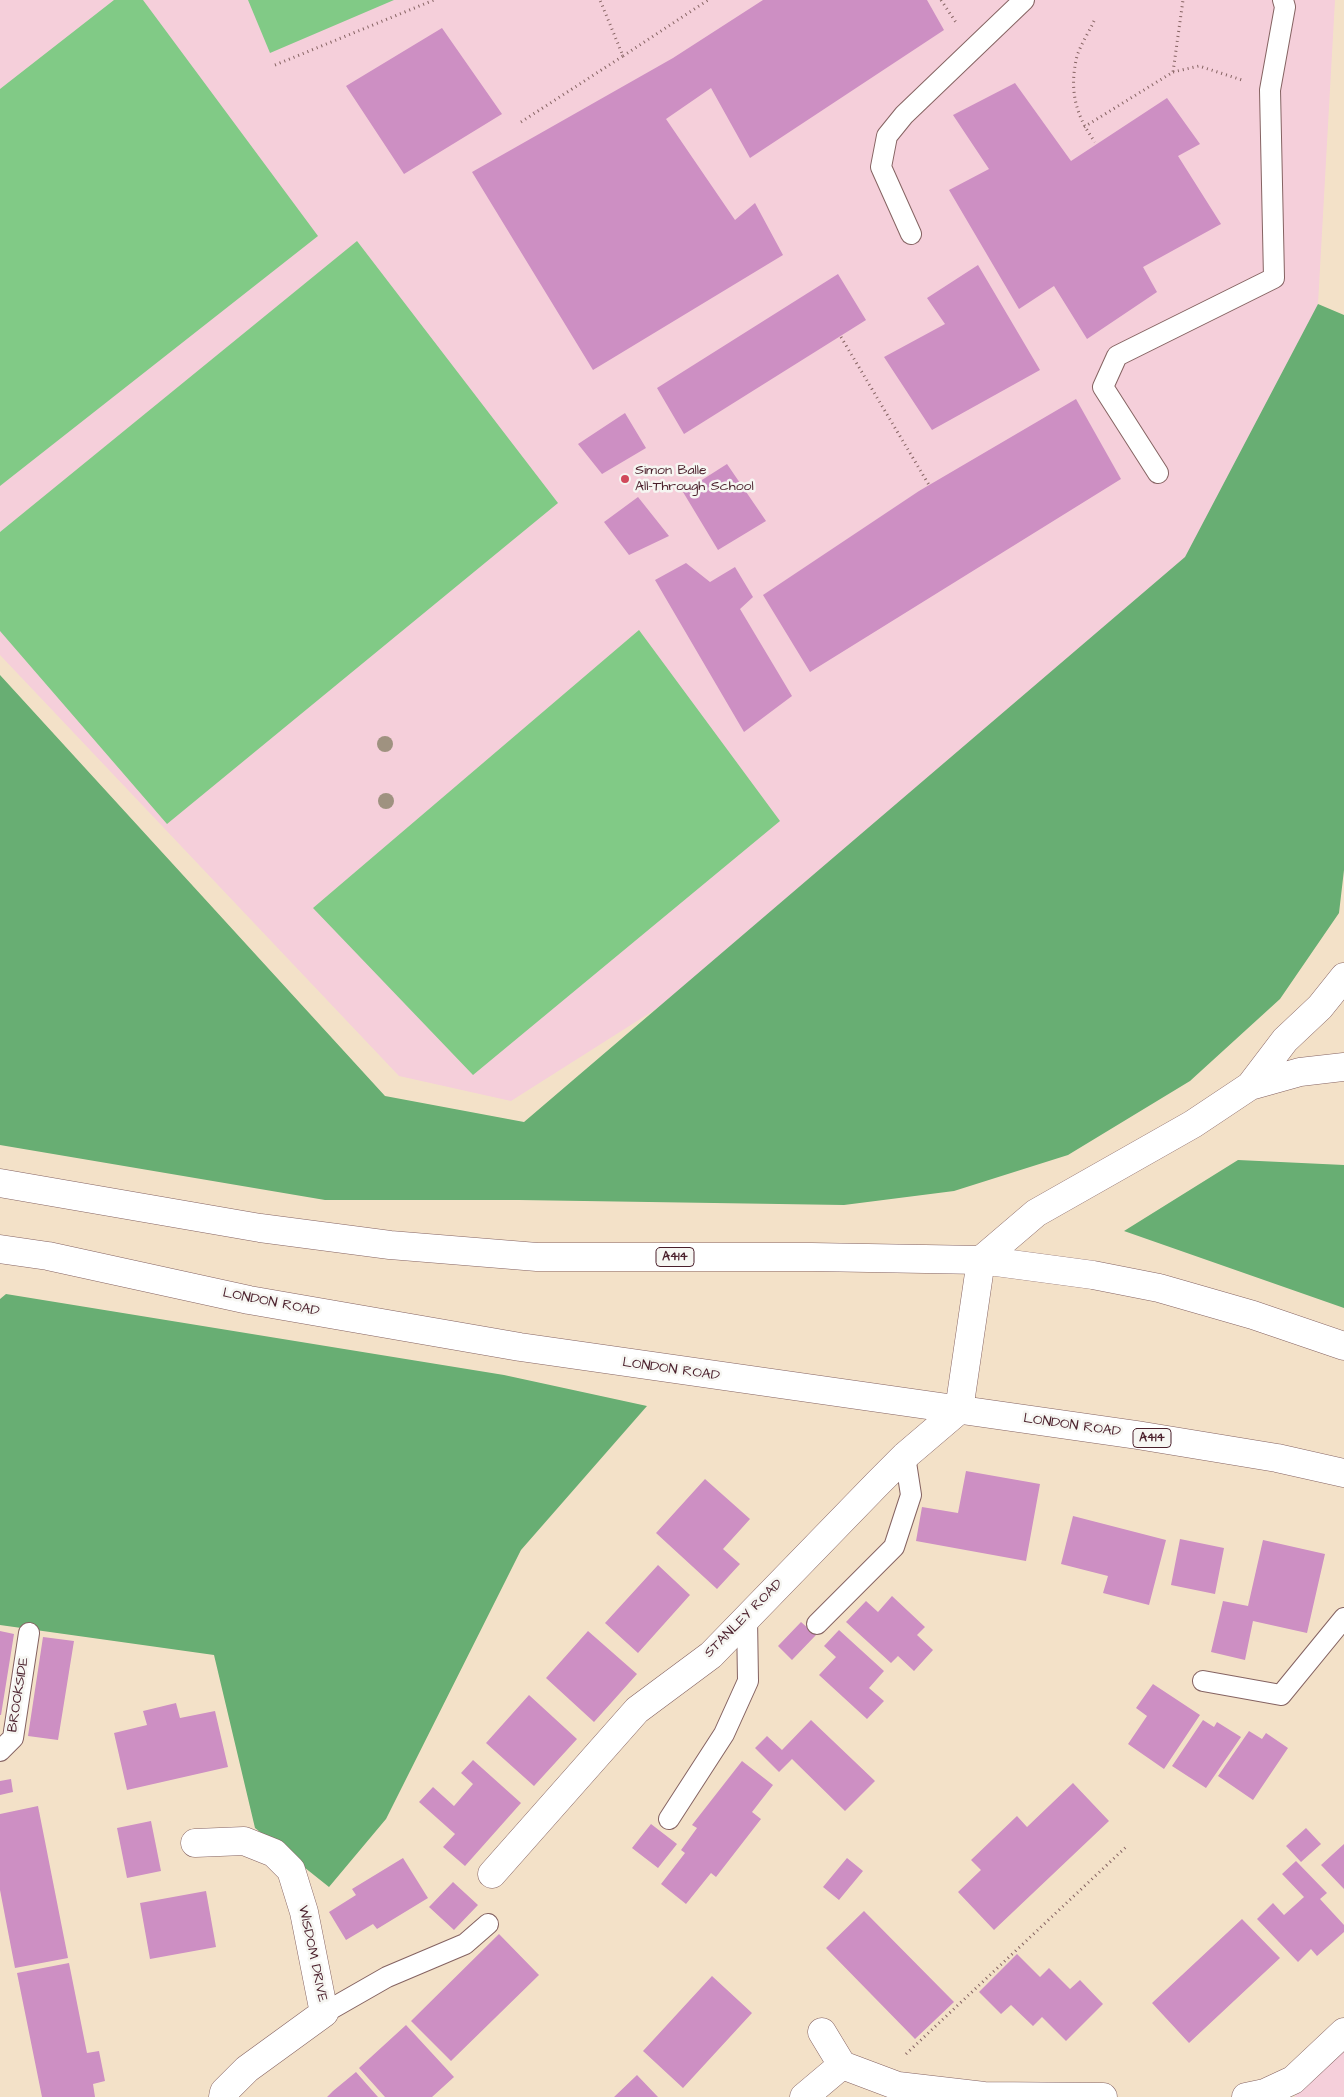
<!DOCTYPE html>
<style>
body{margin:0}
canvas{display:block;background:#f3e1c8}
</style>
<canvas width="1344" height="2097"></canvas>
<script>
const context = document.querySelector('canvas').getContext('2d');
context.lineJoin = 'round';
function paint(path, color) {
  context.fillStyle = color;
  context.fill(path, 'evenodd');
}
function trace(path, color, width, dash) {
  context.strokeStyle = color;
  context.lineWidth = width;
  context.lineCap = dash ? 'butt' : 'round';
  context.setLineDash(dash || []);
  context.stroke(path);
}
function label(font, color, halo, rows, align = 'center') {
  context.font = font + ' "Architects Daughter",sans-serif';
  context.lineWidth = 5;
  context.setLineDash([]);
  context.textBaseline = 'middle';
  context.strokeStyle = halo;
  context.fillStyle = color;
  for (const [text, x, y, turn = 0] of rows) {
    context.save();
    context.translate(x, y);
    context.rotate((+turn || 0) * Math.PI / 180);
    context.textAlign = isNaN(turn) ? turn : align;
    if (halo) context.strokeText(text, 0, 0);
    context.fillText(text, 0, 0);
    context.restore();
  }
}
paint(new Path2D(`
 M0,0H1335L1318,304L1170,683L511,1101L399,1076L0,655Z
 M1344,2048V2097H1294Z`), '#f5cfda');
paint(new Path2D(`
 M114,0H143L318,236L0,486V89Z
 M248,0H394L270,53Z
 M357,241L558,503L167,824L0,631V532Z
 M639,630L780,821L473,1075L313,908Z`), '#81ca86');
paint(new Path2D(`
 M1318,304L1344,315V870L1339,913L1280,999L1190,1081L1068,1155L954,1191L844,1205L519,1200H325L0,1145V675L385,1096L524,1122L1185,557Z
 M1238,1160L1344,1165V1308L1124,1231Z
 M6,1294L504,1375L647,1406L521,1550L386,1819L329,1887L255,1828L214,1655L0,1625V1299Z`), '#68ae73');
paint(new Path2D(`
 M763,0H927L944,30L750,158L711,88L666,119L735,220L755,203L783,255L593,370L472,172L673,58Z
 M442,28L502,114L404,174L346,86Z
 M1015,83L1071,161L1167,98L1200,144L1178,156L1221,224L1143,267L1157,292L1087,339L1054,286L1019,309L949,190L989,169L953,115Z
 M978,265L1040,370L932,430L884,357L945,324L927,298Z
 M838,274L866,320L684,434L657,388Z
 M1076,399L1121,479L810,672L763,595L919,491Z
 M625,413L646,448L602,474L578,444Z
 M727,464L766,521L718,550L683,492Z
 M638,497L669,536L629,555L604,522Z
 M686,563L710,582L735,567L753,597L740,609L792,696L744,732L655,580Z
 M966,1471L1040,1484L1026,1561L916,1541L922,1507L958,1513Z
 M705,1479L750,1519L723,1549L740,1564L717,1589L656,1533Z
 M1073,1516L1166,1540L1149,1605L1103,1593L1108,1576L1061,1564Z
 M1180,1539L1224,1548L1215,1594L1171,1585Z
 M1263,1540L1325,1554L1307,1633L1253,1621L1245,1660L1211,1652L1223,1601L1248,1606Z
 M658,1565L690,1595L638,1653L605,1623Z
 M892,1596L925,1627L917,1635L933,1650L914,1671L898,1656L891,1663L846,1622L866,1601L878,1612Z
 M801,1622L816,1635L792,1660L778,1646Z
 M839,1630L884,1671L869,1688L884,1701L867,1719L819,1675L836,1657L824,1646Z
 M0,1631L14,1634L1,1715H0Z
 M588,1631L637,1674L594,1722L546,1678Z
 M43,1637L74,1641L58,1740L28,1736Z
 M1153,1684L1200,1715L1164,1769L1128,1744L1147,1716L1136,1708Z
 M529,1695L577,1739L534,1786L486,1743Z
 M176,1703L180,1718L215,1711L228,1767L127,1790L114,1733L147,1725L143,1711Z
 M811,1720L875,1781L845,1811L792,1759L779,1772L755,1748L767,1736L782,1750Z
 M1203,1720L1214,1727L1217,1722L1241,1737L1206,1788L1172,1766Z
 M1249,1731L1262,1739L1266,1733L1288,1748L1253,1800L1218,1776Z
 M473,1760L521,1803L465,1866L443,1847L455,1834L419,1802L433,1787L454,1806L473,1784L461,1773Z
 M742,1761L773,1785L752,1812L761,1819L716,1877L711,1873L686,1904L661,1884L685,1853L681,1850L697,1828L692,1825Z
 M11,1779L13,1792L0,1795V1781Z
 M1073,1783L1109,1821L994,1930L958,1892L981,1870L971,1860L1017,1816L1027,1827Z
 M38,1806L68,1958L15,1968L0,1890V1814Z
 M151,1821L161,1871L127,1878L117,1828Z
 M651,1824L677,1844L658,1868L632,1848Z
 M1306,1828L1321,1844L1301,1862L1286,1846Z
 M1344,1844V1889L1321,1865Z
 M403,1858L428,1898L377,1929L373,1924L346,1940L329,1912L356,1895L352,1889Z
 M847,1858L863,1871L839,1900L823,1887Z
 M1296,1861L1327,1893L1320,1899L1344,1925V1932L1317,1956L1311,1949L1298,1962L1257,1919L1273,1903L1284,1915L1304,1897L1282,1874Z
 M453,1882L478,1905L454,1930L429,1907Z
 M206,1891L216,1947L150,1959L140,1903Z
 M864,1911L954,2002L915,2039L826,1948Z
 M1242,1919L1280,1958L1189,2043L1152,2003Z
 M499,1934L539,1975L451,2061L411,2021Z
 M1017,1954L1040,1977L1049,1968L1070,1989L1080,1980L1103,2004L1066,2041L1042,2017L1033,2026L1011,2005L1001,2014L979,1992Z
 M69,1963L87,2053L99,2051L105,2081L93,2084L95,2097H42L17,1973Z
 M712,1976L752,2013L683,2088L643,2051Z
 M406,2025L454,2077L432,2097H385L359,2068Z
 M356,2072L378,2097H327L333,2091Z
 M637,2075L658,2097H614Z`), '#cd8fc3');
const service = new Path2D(`
 M911,234L881,167L887,136L904,115L1024,0
 M1158,473L1103,387L1117,356L1274,278L1270,90L1285,7L1283,0
 M817,1624L894,1547L911,1495L905,1456
 M1203,1681L1281,1695L1344,1618
 M0,1751L13,1738L29,1633
 M669,1819L724,1734L748,1681L747,1618
 M324,2013L387,1977L465,1944L488,1924`);
const minor = new Path2D(`
 M195,1843L244,1841L274,1853L291,1870L304,1912L324,2013L247,2069L224,2092L223,2097
 M492,1874L637,1710L711,1655L877,1484L905,1456L959,1410
 M822,2032L842,2065L898,2086L984,2096L1103,2097
 M804,2097L842,2065
 M1246,2097L1265,2093L1293,2080L1344,2032`);
const trunk = new Path2D(`
 M1250,1086L1285,1040L1320,1007L1344,977
 M0,1183L260,1228L390,1245L537,1257H812L981,1260L1093,1275L1159,1288L1253,1315L1344,1346
 M0,1249L48,1256L249,1300L520,1347L1137,1435L1277,1458L1344,1473
 M959,1410L981,1260L1036,1213L1193,1124L1250,1086L1300,1072L1344,1067`);
trace(service, '#856362', 22);
trace(minor, '#856362', 29);
trace(trunk, '#856362', 29);
trace(new Path2D(`
 M941,0L957,24
 M1094,21C1089,32 1081,44 1077,56C1069,89 1075,115 1095,142
 M623,56L708,0
 M275,65L434,0
 M1173,72L1199,66L1242,80
 M521,122L623,56L600,0
 M1084,127L1173,72L1183,0
 M841,337L929,485
 M906,2054L1126,1847`), '#856362', 3, [1, 4]);
trace(service, '#fff', 20);
trace(minor, '#fff', 28);
trace(trunk, '#fff', 28);
context.fillStyle = '#9f9280';
for (const [x, y] of [
 [385,744],
 [386,801]
]) {
  context.beginPath();
  context.arc(x, y, 8, 0, 2 * Math.PI);
  context.fill();
}
for (const [x, y, r, color] of [
 [625,479,5,"#d1495b"]
]) {
  const dot = new Path2D();
  dot.arc(x, y, r, 0, 2 * Math.PI);
  context.fillStyle = color;
  context.fill(dot);
  trace(dot, '#f6f6f2', 2);
}
for (const [x, y, w] of [
 [675,1257,38],
 [1152,1438,38]
]) {
  const box = new Path2D();
  box.roundRect(x - w / 2, y - 9.5, w, 19, 4);
  context.fillStyle = '#f6f6f2';
  context.fill(box);
  trace(box, '#4a1f2b', 1);
}
label('bold 12px', '#4a1f2b', null, [
 ["A414",675,1257],
 ["A414",1152,1438]
]);
label('14px', '#4a1f2b', '#f6f6f2', [
 ["Simon Balle",635,471],
 ["All-Through School",635,487]
], 'left');
label('14px', '#4a1f2b', '#f6f6f2', [
 ["LONDON ROAD",271,1303,11],
 ["LONDON ROAD",671,1370,8],
 ["LONDON ROAD",1072,1426,8],
 ["STANLEY ROAD",744,1619,-45],
 ["BROOKSIDE",19,1695,-81],
 ["WISDOM DRIVE",312,1954,78]
]);
</script>
